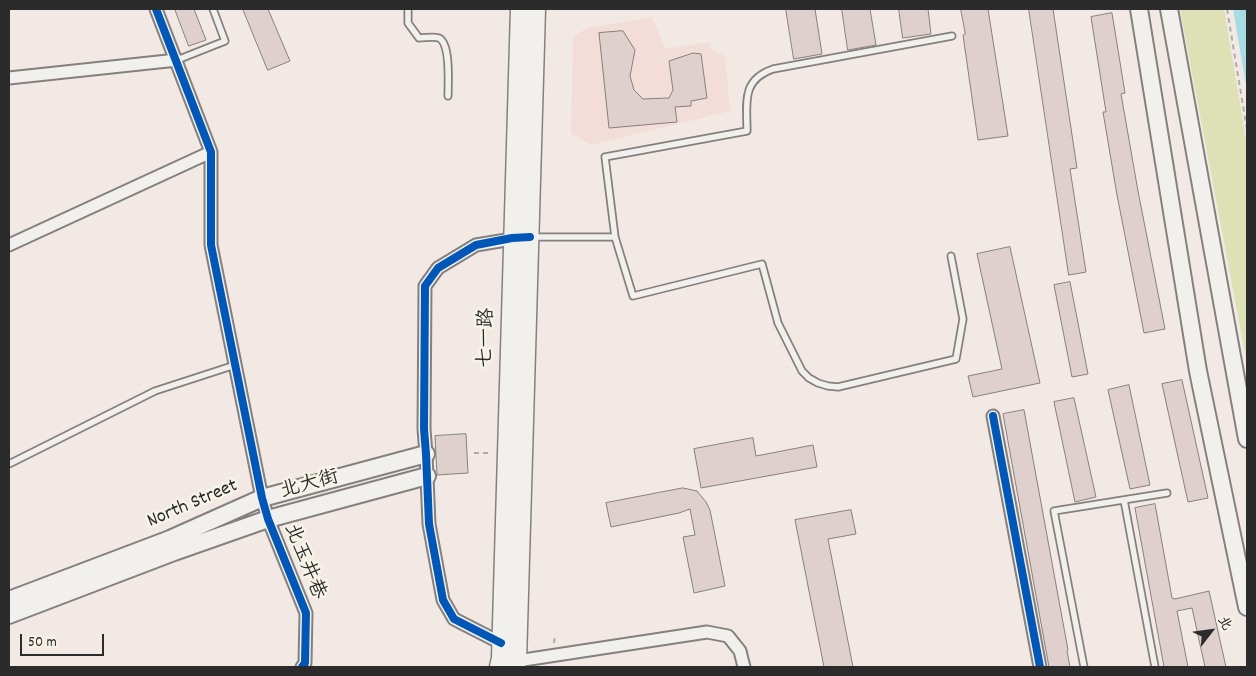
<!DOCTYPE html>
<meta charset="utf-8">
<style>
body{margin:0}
#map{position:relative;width:1256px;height:676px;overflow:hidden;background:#f2e9e5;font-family:Dekko,"LXGW WenKai TC",sans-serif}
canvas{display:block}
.frame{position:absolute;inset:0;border:10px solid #2b2b2b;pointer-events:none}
.north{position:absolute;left:1186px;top:606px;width:50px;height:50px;-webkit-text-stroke:4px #f7f3e8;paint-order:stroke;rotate:60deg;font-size:14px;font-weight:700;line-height:20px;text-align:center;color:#2b2b2b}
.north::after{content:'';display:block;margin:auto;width:18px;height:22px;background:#2b2b2b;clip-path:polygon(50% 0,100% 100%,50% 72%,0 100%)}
.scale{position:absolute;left:20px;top:634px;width:84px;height:22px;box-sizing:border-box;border:2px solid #2b2b2b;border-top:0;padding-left:6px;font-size:15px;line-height:18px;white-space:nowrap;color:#2b2b2b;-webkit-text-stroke:4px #f7f3e8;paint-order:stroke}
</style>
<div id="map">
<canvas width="1256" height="676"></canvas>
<div class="frame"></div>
<div class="north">北</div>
<div class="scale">50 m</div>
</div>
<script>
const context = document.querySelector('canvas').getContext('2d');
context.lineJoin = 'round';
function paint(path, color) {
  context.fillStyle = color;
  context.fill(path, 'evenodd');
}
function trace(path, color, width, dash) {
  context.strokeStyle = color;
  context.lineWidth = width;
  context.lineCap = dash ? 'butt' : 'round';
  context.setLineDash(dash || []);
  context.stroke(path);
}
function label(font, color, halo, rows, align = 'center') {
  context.font = font + ' Dekko,"LXGW WenKai TC",sans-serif';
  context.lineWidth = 5;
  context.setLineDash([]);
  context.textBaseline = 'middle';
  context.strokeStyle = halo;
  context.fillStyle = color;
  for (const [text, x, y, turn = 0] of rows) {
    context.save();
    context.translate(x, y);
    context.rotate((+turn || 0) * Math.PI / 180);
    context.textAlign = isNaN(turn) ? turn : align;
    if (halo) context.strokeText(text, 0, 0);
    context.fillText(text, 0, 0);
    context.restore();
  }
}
paint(new Path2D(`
 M652,17L665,49L710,42V48L725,56L730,111L592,145L571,134L573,37L587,28Z`), '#f2ddd8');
paint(new Path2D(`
 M1180,9H1224L1247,145V364Z`), '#dee0b5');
paint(new Path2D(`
 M1233,9H1247V91Z`), '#a7dce4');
const building = new Path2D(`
 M175,9H194L206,40L189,46Z
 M243,9H268L290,61L268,70Z
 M786,9H815L822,54L794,59Z
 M842,9H870L876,45L848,50Z
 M899,9H928L931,34L903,38Z
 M961,9H988L1008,136L978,140L963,35L965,34Z
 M1029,9H1053L1077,168L1070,169L1086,272L1069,275Z
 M1112,13L1125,93L1121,94L1138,191L1165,329L1144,333L1117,195L1103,112H1106L1091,17Z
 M623,31L635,50L630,76L634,90L643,99L669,98L673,90L669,61L693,53L701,54L707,98L691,101V106L675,107L677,122L609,128L599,33Z
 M1010,247L1040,383L973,397L968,376L1002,369L977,254Z
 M1070,282L1088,374L1072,377L1054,285Z
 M1182,380L1208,498L1188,502L1162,384Z
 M1129,385L1150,485L1130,489L1108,390Z
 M1074,398L1096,497L1075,502L1054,402Z
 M1024,410L1068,650L1067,651L1070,667H1049L1003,414Z
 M466,434L468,473L437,475L435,436Z
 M753,438L756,456L813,445L817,467L701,488L694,449Z
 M683,488L697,491L706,502L710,510L725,586L694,593L683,537L695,535L690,509L679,513L611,527L606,503Z
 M1155,504L1172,598L1175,599L1209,591L1226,667H1205L1192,608L1177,611L1188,667H1164L1135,508Z
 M851,510L856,534L828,539L853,667H824L795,520Z`);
paint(building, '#dfd0ce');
trace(building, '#85807f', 1);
const service = new Path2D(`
 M408,9V23L419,38C425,38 433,36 439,38C451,44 448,83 448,96
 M177,60L225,41L213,9
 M531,237H615L605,157L747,131C747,103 741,80 773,69L952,36
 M615,237L633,296L762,264L778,323L802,371L809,378L818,383L828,386L838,387L956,359L963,319L951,256
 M9,464L155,391L235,365
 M1124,500L1155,667
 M1084,667L1054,511L1167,493`);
const minor = new Path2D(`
 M156,9L211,152V245L262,498L268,519L306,613L305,663L302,667
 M9,78L177,60
 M9,245L211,152
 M993,416L1040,667
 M501,643L454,619L443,600L429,524L426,454L424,429L425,286L438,268L476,245L518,238
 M517,661L707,632L728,636L740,651L744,667`);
const secondary = new Path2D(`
 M1139,9L1198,371L1247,607
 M1169,9L1247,439
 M9,600L170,539L262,498L426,454
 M9,615L174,552L268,519L427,476`);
const primary = new Path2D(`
 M499,667L501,658L520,9
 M516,667L517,661L536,9`);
trace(service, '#85807f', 9);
trace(minor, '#85807f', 15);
trace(secondary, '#85807f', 20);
trace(primary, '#85807f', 21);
trace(new Path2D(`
 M1227,9L1247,130
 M474,453H492
 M554,643L555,636`), '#aeacaa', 2, [5, 4]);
trace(service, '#f2f0ec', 5.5);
trace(minor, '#f2f0ec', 11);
trace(secondary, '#f2f0ec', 16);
trace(primary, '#f2f0ec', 18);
trace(new Path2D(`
 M156,9L211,152V245L262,498L268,519L306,613L305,663L302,667
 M993,416L1040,667
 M501,643L454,619L443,600L429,524L426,454L424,429L425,286L438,268L476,245L512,238L530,237`), '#0057b8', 8);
label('20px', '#2b2b2b', '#f7f3e8', [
 ["七一路",488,338,-88],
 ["北大街",310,486,-15],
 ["North Street",193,505,-23],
 ["北玉井巷",303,562,68]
]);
</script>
